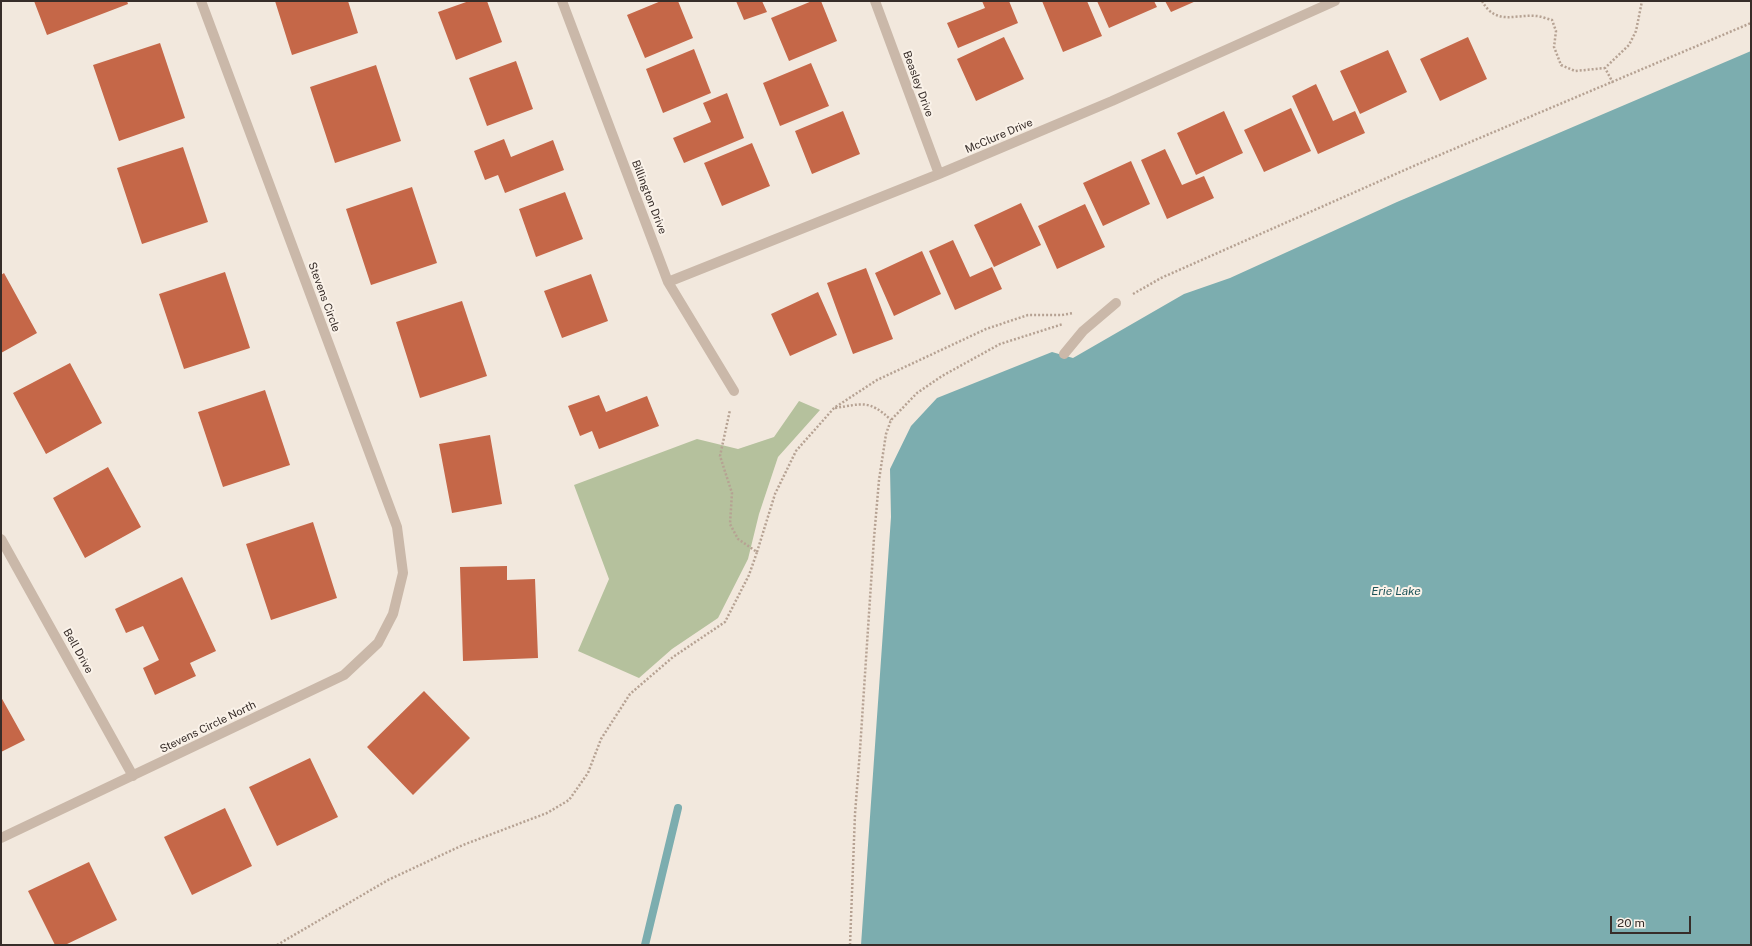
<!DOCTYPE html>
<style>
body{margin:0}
#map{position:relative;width:1752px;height:946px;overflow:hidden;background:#f2e8dd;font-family:"Public Sans",sans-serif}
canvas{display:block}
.frame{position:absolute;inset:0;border:2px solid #372d29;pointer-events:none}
.scale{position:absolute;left:1610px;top:916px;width:81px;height:18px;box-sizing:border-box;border:2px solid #372d29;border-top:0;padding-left:5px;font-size:12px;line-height:14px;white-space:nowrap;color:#372d29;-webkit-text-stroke:3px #faf2e9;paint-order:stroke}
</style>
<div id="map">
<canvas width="1752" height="946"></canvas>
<div class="frame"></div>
<div class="scale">20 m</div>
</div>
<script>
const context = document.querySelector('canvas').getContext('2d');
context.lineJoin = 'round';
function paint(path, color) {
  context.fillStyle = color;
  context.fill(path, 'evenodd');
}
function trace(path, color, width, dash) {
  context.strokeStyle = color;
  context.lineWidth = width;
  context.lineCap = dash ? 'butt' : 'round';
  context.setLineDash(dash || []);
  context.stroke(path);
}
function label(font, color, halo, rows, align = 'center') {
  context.font = font + ' "Public Sans",sans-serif';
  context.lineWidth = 4;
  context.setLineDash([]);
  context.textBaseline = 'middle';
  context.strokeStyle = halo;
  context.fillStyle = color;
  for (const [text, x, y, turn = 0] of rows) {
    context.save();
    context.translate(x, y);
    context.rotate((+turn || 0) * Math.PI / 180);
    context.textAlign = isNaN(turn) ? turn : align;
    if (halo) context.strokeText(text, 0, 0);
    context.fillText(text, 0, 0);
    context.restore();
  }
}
paint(new Path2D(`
 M799,401L820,410L778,457L759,514L748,559L718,618L672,649L639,678L578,651L609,579L574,485L697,439L738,449L774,437Z`), '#b5c19d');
paint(new Path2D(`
 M1751,51V945H861L891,517L890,469L911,426L937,398L1052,352L1073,358L1184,294L1230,278L1397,202Z`), '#7cadaf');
trace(new Path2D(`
 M645,945L678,808`), '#7cadaf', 8);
paint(new Path2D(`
 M34,1H127L128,4L47,35Z
 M275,1H348L358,33L292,55Z
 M469,1H487L502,42L456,60L438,12Z
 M661,1H678L693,38L645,58L627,15Z
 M736,1H762L767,12L744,20Z
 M812,1H821L837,41L789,61L771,18Z
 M982,1H1009L1018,23L958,48L947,23L985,8Z
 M1042,1H1087L1102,36L1063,52Z
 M1097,1H1154L1157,7L1109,28Z
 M1165,1H1196L1171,12Z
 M1004,37L1024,79L976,101L957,59Z
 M1468,37L1487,79L1440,101L1420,59Z
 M160,43L185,118L119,141L93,65Z
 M694,49L711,93L663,113L646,69Z
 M1388,50L1407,92L1360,114L1340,71Z
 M516,61L533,109L487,126L469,78Z
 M811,63L829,106L780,126L763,83Z
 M376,65L401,141L335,163L310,87Z
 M1316,84L1333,121L1355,111L1365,133L1318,154L1292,96Z
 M727,93L744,138L684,163L673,138L711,122L703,103Z
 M1291,108L1311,151L1264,172L1244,130Z
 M843,111L860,154L812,174L795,131Z
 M1224,111L1243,153L1196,175L1177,133Z
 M504,139L511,157L553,140L564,170L505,193L498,175L485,180L474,151Z
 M752,143L770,186L722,206L704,163Z
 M183,147L208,222L142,244L117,168Z
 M1165,149L1182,185L1204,176L1214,198L1167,219L1141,160Z
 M1131,161L1150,204L1103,226L1083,183Z
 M412,187L437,263L371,285L346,209Z
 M565,192L583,239L536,257L519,209Z
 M1021,203L1041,245L994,267L974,225Z
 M1085,204L1105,247L1057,269L1038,226Z
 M953,240L970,277L992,267L1002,289L955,310L929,251Z
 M922,251L941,294L894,316L875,273Z
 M866,268L893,339L853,354L827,283Z
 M225,272L250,348L184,369L159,294Z
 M4,273L37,333L1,353V275Z
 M591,274L608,321L562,338L544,291Z
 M818,292L837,335L790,356L771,314Z
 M462,301L487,376L420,398L396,322Z
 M70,363L102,423L46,454L13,393Z
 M265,390L290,465L223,487L198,412Z
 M599,395L606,412L647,396L659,426L599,449L592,431L580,436L568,406Z
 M490,435L502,504L452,513L439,444Z
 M108,467L141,527L85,558L53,498Z
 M313,522L337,598L271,620L246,544Z
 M507,566V580L535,579L538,658L463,661L460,567Z
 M182,577L216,651L190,663L196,676L155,695L143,668L159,660L143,626L126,633L115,609Z
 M424,691L470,738L413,795L367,747Z
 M1,697L25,740L1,752Z
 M310,758L338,817L277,846L249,787Z
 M225,808L252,866L192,895L164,837Z
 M89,862L117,920L65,945H55L28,891Z`), '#c56748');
trace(new Path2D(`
 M1482,1C1496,26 1515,14 1536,16C1541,16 1547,19 1552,20L1556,31L1554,47L1561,65L1575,71L1605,68
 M1613,83L1605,68L1629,45L1636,31L1642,1
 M1133,294L1161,278L1416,165L1751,23
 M835,408C862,404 869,399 891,420
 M757,552L775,494L796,451L834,408L877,380L986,329L1028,315H1062L1073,313
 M277,945L388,880L463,845L547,813L569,800L588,773L601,739L630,694L673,657L725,622L749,575L757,552L738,539L730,524L732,493L720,456L730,410
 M850,945L855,814L860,750L874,538L879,480L886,434L891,420L917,393L942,376L1000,344L1063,324`), '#b6a293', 2.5, [2, 2]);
trace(new Path2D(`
 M1064,354L1083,331L1116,303`), '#cab8a9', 10);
trace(new Path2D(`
 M562,1L668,282L734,391
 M875,1L939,174
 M668,282L939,174L1112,101L1335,1
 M1,539L133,776
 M1,838L344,675L378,643L393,614L403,573L397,527L201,1`), '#cab8a9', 10);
label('11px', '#372d29', '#faf2e9', [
 ["Beasley Drive",918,84,70],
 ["McClure Drive",999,136,-23],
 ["Billington Drive",649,197,69],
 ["Stevens Circle",324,297,70],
 ["Bell Drive",78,651,61],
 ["Stevens Circle North",208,727,-26]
]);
label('italic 12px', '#1e5459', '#faf2e9', [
 ["Erie Lake",1396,591]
]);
</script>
